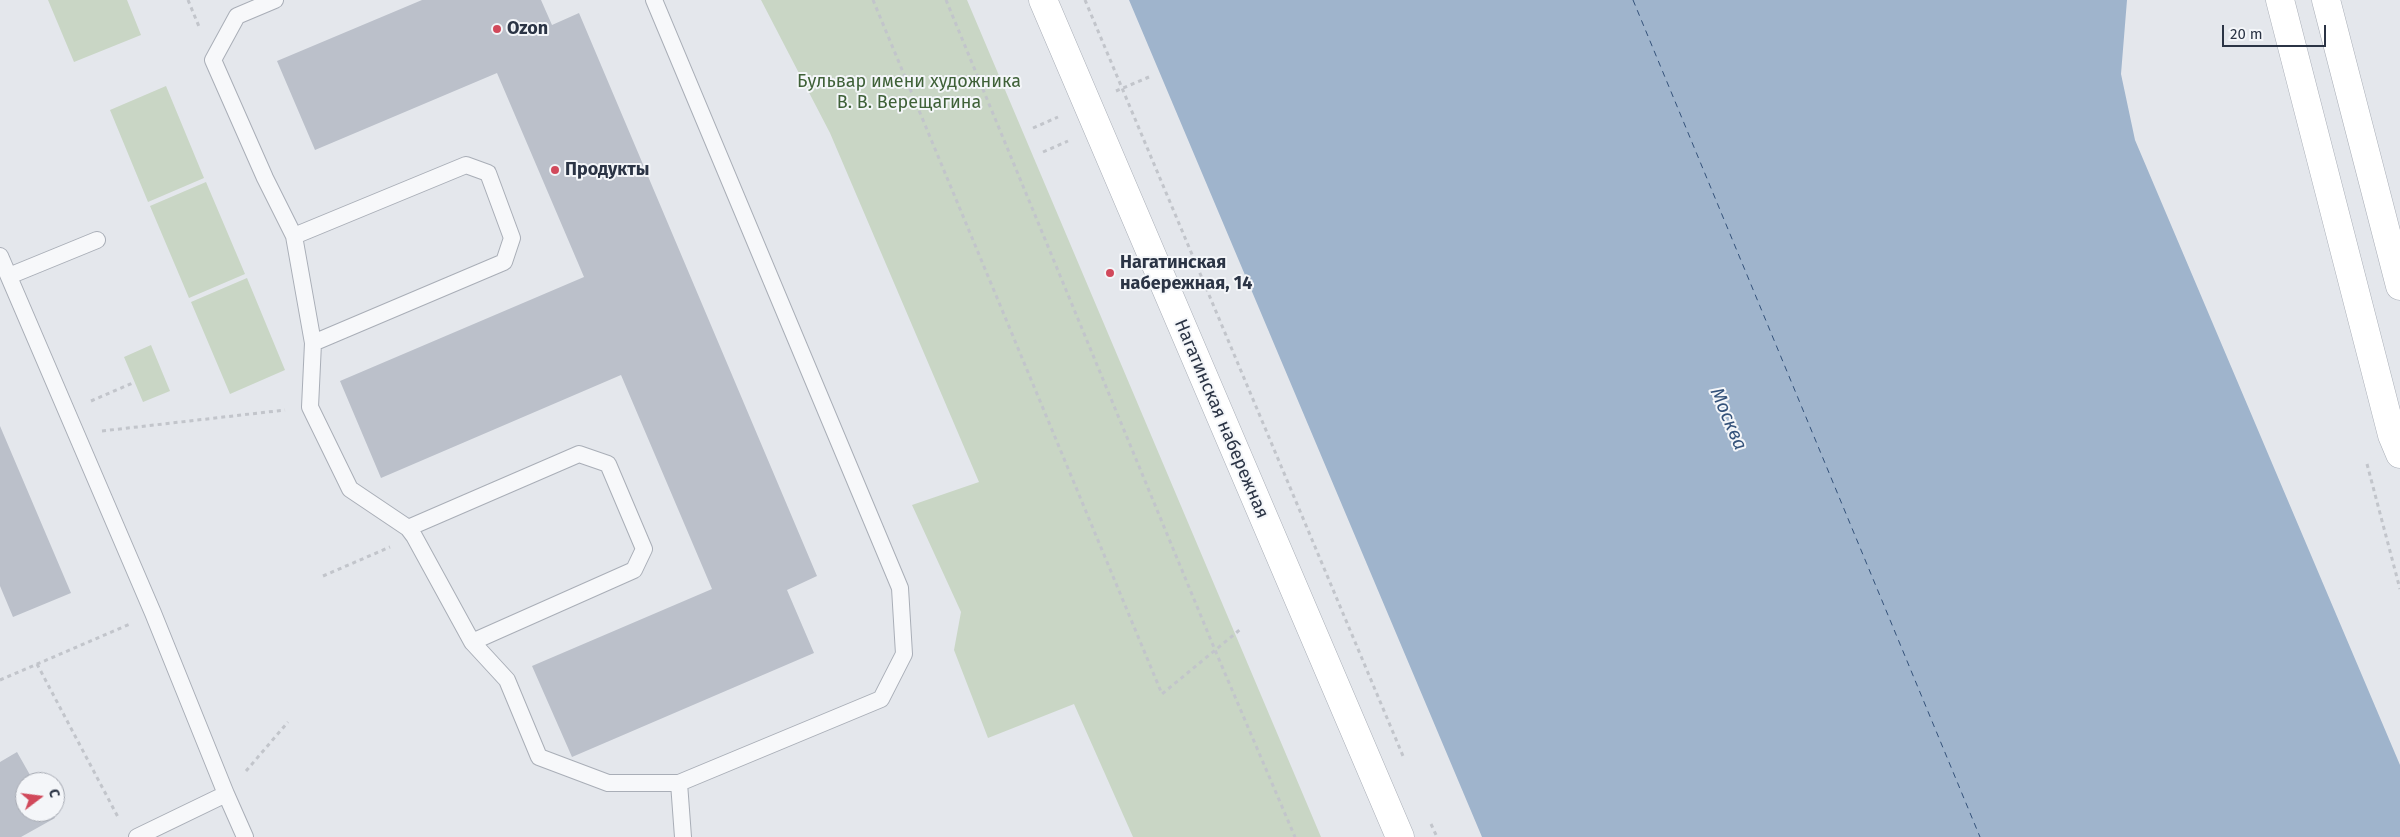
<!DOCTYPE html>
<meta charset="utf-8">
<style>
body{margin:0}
#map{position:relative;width:2400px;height:837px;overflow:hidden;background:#e4e7ec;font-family:"Fira Sans",sans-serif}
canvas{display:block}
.north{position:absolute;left:15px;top:772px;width:50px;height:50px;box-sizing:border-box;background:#f4f6f9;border:1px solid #a4a8b1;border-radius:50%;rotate:75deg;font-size:14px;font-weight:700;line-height:20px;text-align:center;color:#2b3445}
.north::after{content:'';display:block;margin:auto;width:18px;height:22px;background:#d1495b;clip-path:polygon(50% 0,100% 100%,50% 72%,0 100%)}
.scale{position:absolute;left:2222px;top:25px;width:104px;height:22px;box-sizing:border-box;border:2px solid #2b3445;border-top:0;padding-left:6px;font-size:15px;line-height:18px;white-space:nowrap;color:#2b3445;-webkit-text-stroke:4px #f4f6f9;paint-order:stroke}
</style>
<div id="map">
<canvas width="2400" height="837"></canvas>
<div class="north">С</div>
<div class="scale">20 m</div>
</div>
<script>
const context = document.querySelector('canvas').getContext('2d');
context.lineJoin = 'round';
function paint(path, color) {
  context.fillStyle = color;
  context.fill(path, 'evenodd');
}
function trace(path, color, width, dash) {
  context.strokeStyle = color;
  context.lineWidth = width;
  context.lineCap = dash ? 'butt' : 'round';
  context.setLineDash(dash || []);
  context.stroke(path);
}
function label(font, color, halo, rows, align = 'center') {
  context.font = font + ' "Fira Sans",sans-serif';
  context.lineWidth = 4;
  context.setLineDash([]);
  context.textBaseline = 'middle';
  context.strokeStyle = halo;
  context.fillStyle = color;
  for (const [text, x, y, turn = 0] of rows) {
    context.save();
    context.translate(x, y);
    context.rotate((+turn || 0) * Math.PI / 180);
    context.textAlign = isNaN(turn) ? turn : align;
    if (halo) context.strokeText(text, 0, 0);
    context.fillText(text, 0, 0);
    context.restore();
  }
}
paint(new Path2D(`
 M48,0H127L141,35L74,62Z
 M761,0H967L1321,837H1133L1074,704L988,738L954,650L961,612L912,505L979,482L830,133Z
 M166,86L204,178L148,202L110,110Z
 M206,182L245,274L189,298L150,206Z
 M247,278L285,370L230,394L191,302Z
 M151,345L170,391L143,402L124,357Z`), '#c9d6c5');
paint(new Path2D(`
 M1129,0H2127L2121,74L2135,140L2400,765V837H1482Z`), '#9fb4cc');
trace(new Path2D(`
 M1633,0L1980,837`), '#34527a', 1, [6, 5]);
paint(new Path2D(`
 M422,0H541L552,25L579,13L817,576L787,590L814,653L572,757L532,666L712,589L621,375L381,478L340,381L584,277L497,73L315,150L277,61Z
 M0,426L71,593L13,617L0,586Z
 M17,752L34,782H25V812H51L55,818L21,837H0V762Z`), '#bbc0ca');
const lane = new Path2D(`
 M275,0L237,16L213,60L265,178L294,236L313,343L310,407L350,489L408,528L414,536L472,642L507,680L539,757L608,783H679L881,699L904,654L900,588L654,0
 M294,236L466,165L488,173L512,238L504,262L313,343
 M0,256L153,613L226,794
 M9,276L97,240
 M408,528L579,454L608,464L644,549L634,570L472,642
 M679,783L683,837
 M137,837L226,794L245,837`);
const secondary = new Path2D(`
 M1043,0L1400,837
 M2280,0L2392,435L2400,454
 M2326,0L2400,286`);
trace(lane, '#a9aeb7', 18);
trace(secondary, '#a9aeb7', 29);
trace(new Path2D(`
 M188,0L200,29
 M873,0L1162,694L1242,628
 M946,0L1215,650L1295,837
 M1085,0L1403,756
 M1116,91L1149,77
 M1033,128L1058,117
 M1043,152L1068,141
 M91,401L135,382
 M102,431L285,410
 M2367,464L2400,589
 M323,576L390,547
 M37,664L119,819
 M0,680L130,624
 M246,771L288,722
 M1431,824L1437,837`), '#c2c5cb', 3, [4, 4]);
trace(lane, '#f7f8fa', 16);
trace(secondary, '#fff', 28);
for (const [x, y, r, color] of [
 [497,29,5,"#d1495b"],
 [555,170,5,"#d1495b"],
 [1110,273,5,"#d1495b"]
]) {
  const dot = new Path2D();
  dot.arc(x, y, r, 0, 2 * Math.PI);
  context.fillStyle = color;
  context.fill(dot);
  trace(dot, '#f4f6f9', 2);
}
label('bold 18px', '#2b3445', '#f4f6f9', [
 ["Ozon",507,29],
 ["Продукты",565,170],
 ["Нагатинская",1120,263],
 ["набережная, 14",1120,284]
], 'left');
label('18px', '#3f6138', '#f4f6f9', [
 ["Бульвар имени художника",909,82],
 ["В. В. Верещагина",909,103]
]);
label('18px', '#2b3445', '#f4f6f9', [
 ["Нагатинская набережная",1221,419,67]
]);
label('italic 19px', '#34527a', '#f4f6f9', [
 ["Москва",1728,419,67]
]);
</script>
